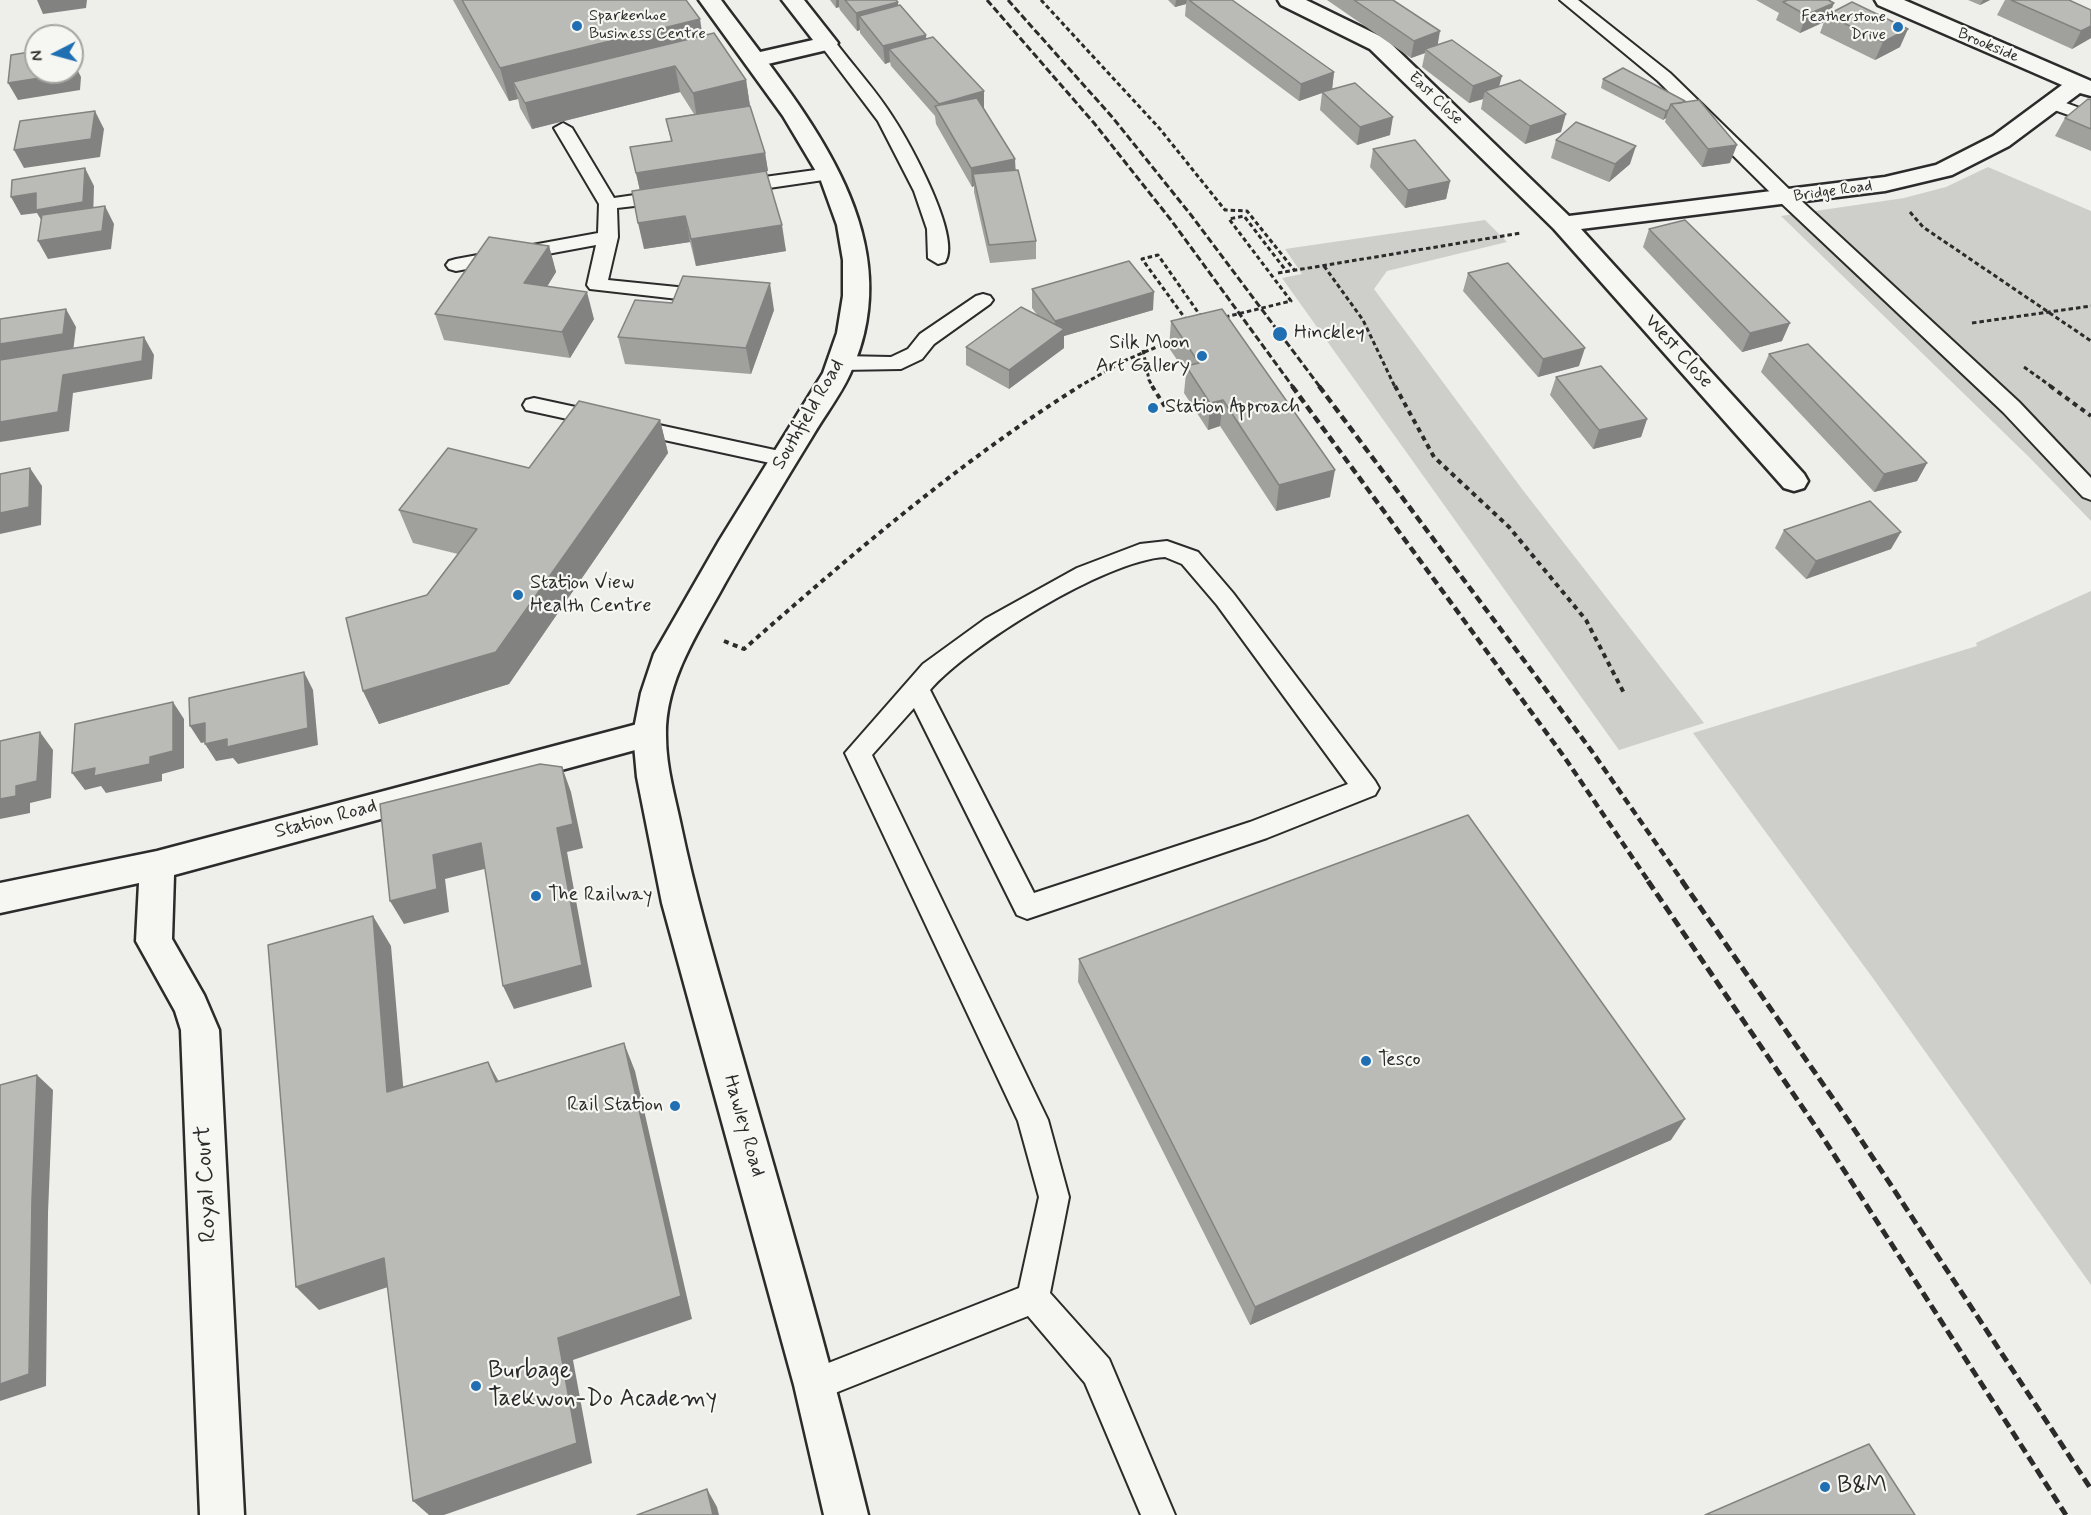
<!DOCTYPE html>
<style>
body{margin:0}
#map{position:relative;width:2091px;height:1515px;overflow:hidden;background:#eeeeea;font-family:Mynerve,sans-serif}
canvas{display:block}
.north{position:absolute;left:24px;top:24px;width:60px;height:60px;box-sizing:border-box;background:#f6f6f2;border:2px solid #a5a5a2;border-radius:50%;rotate:264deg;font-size:16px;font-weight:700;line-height:24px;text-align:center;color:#2b2b2b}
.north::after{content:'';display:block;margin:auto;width:21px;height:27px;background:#1f6fb2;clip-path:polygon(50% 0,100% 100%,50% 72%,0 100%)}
</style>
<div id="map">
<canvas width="2091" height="1515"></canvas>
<div class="north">N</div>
</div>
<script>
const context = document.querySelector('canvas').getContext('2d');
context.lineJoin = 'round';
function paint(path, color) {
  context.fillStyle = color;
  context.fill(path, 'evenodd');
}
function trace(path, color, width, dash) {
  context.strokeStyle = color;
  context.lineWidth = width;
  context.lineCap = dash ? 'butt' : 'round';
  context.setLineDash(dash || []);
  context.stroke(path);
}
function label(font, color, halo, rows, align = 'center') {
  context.font = font + ' Mynerve,sans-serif';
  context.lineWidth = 4.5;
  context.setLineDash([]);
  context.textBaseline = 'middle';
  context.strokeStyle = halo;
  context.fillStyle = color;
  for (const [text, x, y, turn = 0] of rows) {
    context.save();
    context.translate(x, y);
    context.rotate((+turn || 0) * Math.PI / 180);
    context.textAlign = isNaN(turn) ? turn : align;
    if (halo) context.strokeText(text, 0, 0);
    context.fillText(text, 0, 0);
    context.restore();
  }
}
paint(new Path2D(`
 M1988,167L2091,211V521L2030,458L1781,216L1904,198L1946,187Z
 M1485,220L1507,242L1387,271L1374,289L1522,489L1704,723L1619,750L1282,278L1302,274L1285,249Z
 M2091,591V1285L1875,981L1693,733L1977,646L1976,643Z`), '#cececa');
const lane = new Path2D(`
 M1560,0H1578L1670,73L1794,194L2019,402L2091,478V500L2083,497L2003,412L1780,202L1658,81Z
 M827,38L833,39C853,66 877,91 894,119C910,143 962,238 945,262L938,264L928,258L927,229L914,191L878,121L819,43Z
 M2052,98L2091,112V123L2046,107L2043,103Z
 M563,123L572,128L614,198L669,190L678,196L669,202L617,208L618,237L608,280L687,288L694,290L697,294L694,298L687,300L590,289L587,285L596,245L456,271L449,269L446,265L449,261L456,259L598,233L599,204L554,128Z
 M830,168L839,174L837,178L735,193L726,187L735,181Z
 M983,294L990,296L993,300L990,304L934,344L922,359L901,369L841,370L834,368L831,363L834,358L841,356L891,357L908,349L920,334L976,296Z
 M534,398L784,452L792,454L795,459L792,464L784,466L526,410L523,405L526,400Z
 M1167,541L1198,552L1233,593L1375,781L1379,788L1375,795L1267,838L1027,919L1017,915L914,708L872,755L1048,1120L1069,1197L1050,1293L1109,1359L1175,1515H1141L1085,1383L1028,1316L815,1401L803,1397L799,1385L803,1373L1019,1288L1039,1197L1018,1121L845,753L923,664L985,619L1077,568L1140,544ZM1165,557L1182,564L1217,605L1348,784L1250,822L1034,893L930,690C969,645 1106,560 1165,557Z`);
const street = new Path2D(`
 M782,0H804L838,43L835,48L827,50L755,67L747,65L744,60L747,55L813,40Z
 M1278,0H1306L1386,39L1569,216L1885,177L1936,165L1993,136L2062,85L1878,5L1875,0H1904L2091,81V96L2080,93L2009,146L1952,175L1885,191L1581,229L1804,474L1808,481L1804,488L1794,491L1784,488L1554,229L1370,49L1281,5Z
 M649,721L661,725L665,734L661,743L174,875L172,939L204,995L219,1030L244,1515H200L181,1030L175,1011L136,941L139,883L0,913V883L157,851Z`);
const secondary = new Path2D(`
 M699,0H721C799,106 916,232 850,374C840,396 824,416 812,437C782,486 752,535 724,585C699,631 664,682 666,737C666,767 675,797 681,826C695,893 714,958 733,1024C780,1188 828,1350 868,1515H824L794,1385L662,903L637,777L633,734L641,693L654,654L719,541L823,373L837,333L843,296V260L837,225L820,178L783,116Z`);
trace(lane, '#2b2b2b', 4);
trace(street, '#2b2b2b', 5);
trace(secondary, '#2b2b2b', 5);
trace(new Path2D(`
 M1041,0L1160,129L1225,210L1247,211L1295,271
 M1910,212L1923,227L2091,341
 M1324,266L1363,320L1395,387
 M1278,273L1521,233
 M1972,323L2091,306
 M1143,350L1149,380L1153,387
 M2024,367L2052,387
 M1078,387L1126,360L1173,340`), '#2b2b2b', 3, [4.5, 3]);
trace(new Path2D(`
 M1152,386L1169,413
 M1395,386L1434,457L1509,527L1586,620L1625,695
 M2050,386L2091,416
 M724,641L744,649C851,555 959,462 1080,386`), '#2b2b2b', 4, [5, 4.5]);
paint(lane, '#f6f6f2');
paint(street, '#f6f6f2');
paint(secondary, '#f6f6f2');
trace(new Path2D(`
 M987,0L1094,123L1171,220L1293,387
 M1008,0L1113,118L1191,215L1320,387`), '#2b2b2b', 3, [7, 3]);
trace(new Path2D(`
 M1292,386L1565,758L1649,882
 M1319,386L1591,750L1683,882`), '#2b2b2b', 4.5, [8, 4.5]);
trace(new Path2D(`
 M1648,881L1820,1133L2066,1515
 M1682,881L1850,1123L2091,1489`), '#2b2b2b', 5, [10, 5]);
trace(new Path2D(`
 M1225,317L1291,301L1229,219L1244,216L1287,272
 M1187,321L1142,259L1158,255L1202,318`), '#2b2b2b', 3, [4.5, 3]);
paint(new Path2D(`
 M453,0H686L703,36L746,80L750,106L745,107L765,153L768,171H766L786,251L696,266L690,242L644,249L640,190L630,147L671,141L666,119L694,114L680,92L532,129L520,108L518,99L509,101Z
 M830,0H896L898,6L927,39L984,108L1016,170L1036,241V259L990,263L974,192V186L972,187L936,124L935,116L891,66L890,62L885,64L860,33V30L857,31L840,10L839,7L836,8Z
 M1168,0H1232L1334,72L1332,89L1390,135L1357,145L1320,110L1322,93L1299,101L1185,16L1186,4L1175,7Z
 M1327,0H1393L1438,45L1499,86L1561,132L1525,144L1481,109L1483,99L1469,103L1422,67L1425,53L1411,58Z
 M1756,0H1831L1830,14L1900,47L1875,60L1820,33L1824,22L1800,33L1776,20L1779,13Z
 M1968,0H1990L1980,5Z
 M2005,0H2069L2091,10V38L2072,49L1997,15Z
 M1603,79L1685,101L1684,102L1730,163L1702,167L1665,122L1666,118L1663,120L1601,88Z
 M2091,100V151L2055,136L2065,118Z
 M1556,140L1630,164L1609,182L1551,158Z
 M1373,149L1450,181L1446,199L1405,208L1370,167Z
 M1649,229L1782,341L1742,352L1643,247Z
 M549,246L556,272L547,287L594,319L570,358L444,340L435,314Z
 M1468,273L1579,366L1538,377L1463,291Z
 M1032,289L1153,310L1064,336V348L1009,389L966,365V347L1038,316L1032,308Z
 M672,303L774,310L751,374L625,364L618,337Z
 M1171,321L1330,497L1276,511L1220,426L1208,430L1184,393L1186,373L1169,348Z
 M1769,354L1927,463L1917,481L1874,492L1761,372Z
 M1556,377L1647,419L1641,437L1593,449L1550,395Z
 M660,420L668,453L509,684L379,724L363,691L427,595L458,554L413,543L399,510L529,468Z
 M1784,530L1891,549L1806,579L1775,548Z
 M1079,959L1671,1140L1250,1325L1078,982Z`), '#a0a09d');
paint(new Path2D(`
 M37,0H87L86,8L43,14Z
 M836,0H839V7L836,8Z
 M1176,0H1187L1186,4L1175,7Z
 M1823,0H1831L1829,5L1834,3L1829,16L1827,15L1824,22L1800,33L1806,15Z
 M1983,0H1990L1980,5Z
 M898,2L899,20L859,16L860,30L857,31L856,13Z
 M700,19L705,51L513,82L518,99L509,101L500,68Z
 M2091,26V38L2072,49L2081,31Z
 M1908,29L1900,47L1875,60L1883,42Z
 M1440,31L1437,49H1425V53L1411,58L1414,41Z
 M926,35L927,53L889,49L890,62L885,64L883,46Z
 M72,59L81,77L80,90L18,100L8,83L72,72Z
 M675,66L680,92L532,129L525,103Z
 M1334,72L1332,90L1322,92V93L1299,101L1301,84Z
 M1502,76L1497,94L1485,91L1483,99L1469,103L1473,86Z
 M746,80L750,106L697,119L693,93Z
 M984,91V108L940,115L939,104Z
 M1669,109L1666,118L1663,120L1666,111Z
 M95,111L104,129L100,157L24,168L14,150Z
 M1566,114L1561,132L1525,144L1530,126Z
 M1393,117L1390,135L1357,145L1360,127Z
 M1737,145L1730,163L1702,167L1708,149Z
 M1636,146L1630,164L1609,182L1615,164Z
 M765,153L768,171L640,191L636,173Z
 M1015,159L1016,177L973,174L974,186L972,187L971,168Z
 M85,168L94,186L93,220L46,228L37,213L21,215L11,197Z
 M1450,181L1446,199L1405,208L1408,190Z
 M105,206L114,224L111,249L48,259L38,241Z
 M685,216L690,242L644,249L638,223Z
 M782,225L786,251L696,266L691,239Z
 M549,246L556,272L532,310L524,283Z
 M770,283L774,310L751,374L746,348Z
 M587,292L594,319L570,358L562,332Z
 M1154,292L1153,310L1064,336V348L1009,389V370L1055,336V321Z
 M66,309L76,327L73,352L0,364V344Z
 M1790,323L1782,341L1742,352L1750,333Z
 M144,337L154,355L152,379L73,393L69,431L0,442V422L63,375Z
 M1585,348L1579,366L1538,377L1543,359Z
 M1223,400L1220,426L1208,430L1210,403Z
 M1647,419L1641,437L1593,449L1599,430Z
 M660,420L668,453L509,684L379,724L363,691Z
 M1927,463L1917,481L1874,492L1884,474Z
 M30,468L42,486L41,525L0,534V513Z
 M1335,470L1330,497L1276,511L1279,485Z
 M1901,532L1891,549L1806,579L1816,561Z
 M304,672L313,690L318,745L238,764L233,758L216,761L205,744Z
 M173,702L184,719V768L162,774V781L106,793L101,786L85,790L72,773L150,757Z
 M205,723L216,740L201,743L190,726Z
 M40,732L53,750L51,798L30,803V813L0,819V799L16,786Z
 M562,767L571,792L583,848L567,852L592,987L514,1009L503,986L557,828Z
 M481,843L492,867L445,879L449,912L404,924L390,901L433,855Z
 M373,916L391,946L406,1119L387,1092Z
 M624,1043L635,1071L692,1319L573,1360L592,1463L444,1515H429L413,1501Z
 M488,1062L503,1089L496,1082Z
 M37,1075L53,1090L48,1213L46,1386L0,1401V1384L32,1200Z
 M1685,1119L1671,1140L1250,1325L1255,1307Z
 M384,1258L403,1282L319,1310L296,1287Z
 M707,1489L717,1507L719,1515H713Z`), '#828280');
const building = new Path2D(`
 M462,0H686L700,19L500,68Z
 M845,0H896L898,2L856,13Z
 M1189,0H1232L1334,72L1301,84Z
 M1354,0H1393L1440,31L1414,41Z
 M1788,0H1828L1834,3L1806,15L1783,2Z
 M2011,0H2069L2091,10V26L2081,31Z
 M1852,2L1908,29L1883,42L1827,15Z
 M900,5L926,35L883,46L859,16Z
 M714,33L746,80L693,93L675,66L525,103L513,82Z
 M933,37L984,91L939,104L889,49Z
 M1452,40L1502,76L1473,86L1425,49Z
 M36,51V72L71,73L8,83L11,55Z
 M1623,68L1685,101L1681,103L1671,104L1669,109L1666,111L1603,79Z
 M1520,80L1566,114L1530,126L1485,91Z
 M1355,83L1393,117L1360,127L1322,92Z
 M977,98L1015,159L971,168L935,106Z
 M2088,99L2091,100V129L2065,118Z
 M1699,100L1737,145L1708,149L1671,104Z
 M750,106L765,153L636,173L630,147L672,141L666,119Z
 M95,111L91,139L14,150L20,121Z
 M1576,122L1636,146L1615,164L1556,140Z
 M1415,140L1450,181L1408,190L1373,149Z
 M85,168L83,202L36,210V193L11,197L12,180Z
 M1018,170L1036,241L989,245L973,174Z
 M766,171L782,225L691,239L685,216L638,223L632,191Z
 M105,206L102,231L38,241L42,215Z
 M1685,220L1790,323L1750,333L1649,229Z
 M489,237L549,246L524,283L587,292L562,332L435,314Z
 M1129,261L1154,292L1055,321L1032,289Z
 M1508,263L1585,348L1543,359L1468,273Z
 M683,276L770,283L746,348L618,337L635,300L672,303Z
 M1021,307L1064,329L1009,370L966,347Z
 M66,309L63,334L0,344V319Z
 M1222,309L1335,470L1279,485L1223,400L1210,403L1186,366L1199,363L1171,321Z
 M144,337L142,361L63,375L58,412L0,422V360Z
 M1808,344L1927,463L1884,474L1769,354Z
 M1601,366L1647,419L1599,430L1556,377Z
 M579,401L660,420L496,652L363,691L346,618L427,595L477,529L399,510L448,448L529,468Z
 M30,468L29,507L0,513V474Z
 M1870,501L1901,532L1816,561L1784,530Z
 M304,672L308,728L227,747V739L205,744V723L190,726L189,698Z
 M173,702V751L150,757V764L94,776L95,768L72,773L75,724Z
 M40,732L37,781L16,786V796L0,799V741Z
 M540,764L562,767L573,824L557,828L582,965L503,986L481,843L433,855L437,889L390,901L380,804Z
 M1468,815L1685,1119L1255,1307L1079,959Z
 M373,916L387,1092L488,1062L496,1082L624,1043L681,1296L558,1338L577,1443L413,1501L384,1258L296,1287L268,945Z
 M37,1075L32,1200L29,1374L0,1384V1085Z
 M1869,1444L1915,1515H1705Z
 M707,1489L713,1515H637Z`);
paint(building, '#babab7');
trace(building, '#828280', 1.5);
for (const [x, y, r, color] of [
 [577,26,6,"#1f6fb2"],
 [1898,27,6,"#1f6fb2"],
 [1280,334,8,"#1f6fb2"],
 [1202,356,6,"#1f6fb2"],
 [1153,408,6,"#1f6fb2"],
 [518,595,6,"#1f6fb2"],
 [536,896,6,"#1f6fb2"],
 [1366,1061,6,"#1f6fb2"],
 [675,1106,6,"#1f6fb2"],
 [476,1386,6,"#1f6fb2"],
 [1825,1487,6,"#1f6fb2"]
]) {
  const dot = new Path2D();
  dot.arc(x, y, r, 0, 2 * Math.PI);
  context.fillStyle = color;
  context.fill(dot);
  trace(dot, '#f6f6f2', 2);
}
label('16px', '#2b2b2b', '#f6f6f2', [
 ["Sparkenhoe",589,17],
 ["Business Centre",589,35],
 ["Featherstone",1886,18,"right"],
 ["Drive",1886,36,"right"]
], 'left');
label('16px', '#2b2b2b', '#f6f6f2', [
 ["Brookside",1988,46,23],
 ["East Close",1435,99,44],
 ["Bridge Road",1833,192,-8]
]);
label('20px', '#2b2b2b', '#f6f6f2', [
 ["Hinckley",1294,334],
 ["Silk Moon",1190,344,"right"],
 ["Art Gallery",1190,367,"right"],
 ["Station Approach",1165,408],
 ["Station View",530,584],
 ["Health Centre",530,607],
 ["The Railway",548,896],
 ["Tesco",1378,1061],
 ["Rail Station",663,1106,"right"]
], 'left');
label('20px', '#2b2b2b', '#f6f6f2', [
 ["West Close",1678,352,48],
 ["Southfield Road",809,415,-60],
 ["Station Road",326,820,-15],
 ["Hawley Road",743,1126,74]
]);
label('24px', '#2b2b2b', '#f6f6f2', [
 ["Royal Court",207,1184,-93]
]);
label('24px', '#2b2b2b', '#f6f6f2', [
 ["Burbage",488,1372],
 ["Taekwon-Do Academy",488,1400],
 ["B&M",1837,1487]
], 'left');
</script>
